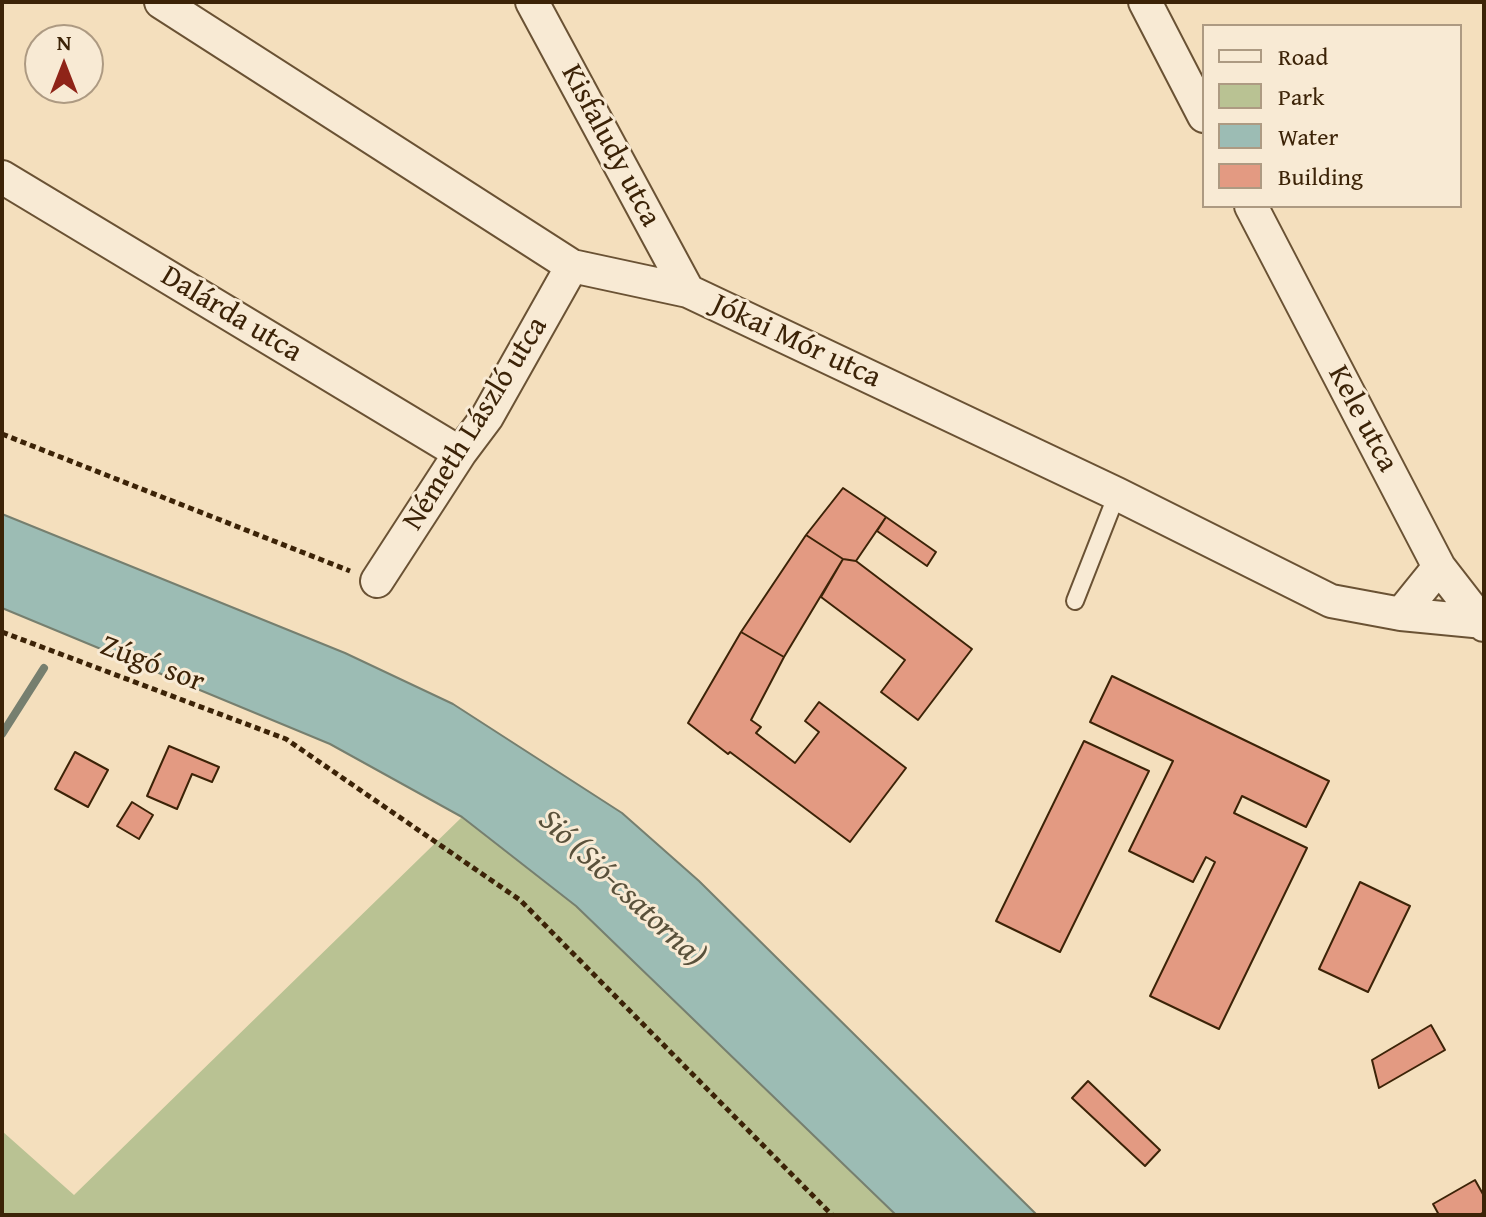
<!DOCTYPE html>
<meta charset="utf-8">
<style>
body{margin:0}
#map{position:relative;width:1486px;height:1217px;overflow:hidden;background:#f4dfbd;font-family:"Gentium Book Plus",serif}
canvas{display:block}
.frame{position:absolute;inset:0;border:4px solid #3c2307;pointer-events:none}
.legend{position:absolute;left:1202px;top:24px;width:260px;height:184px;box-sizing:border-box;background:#f8ead4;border:2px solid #ad9a82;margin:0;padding:10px 14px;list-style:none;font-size:24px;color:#3c2307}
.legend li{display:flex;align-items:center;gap:16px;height:40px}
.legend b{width:40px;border:2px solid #ad9a82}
.north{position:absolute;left:24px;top:24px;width:80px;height:80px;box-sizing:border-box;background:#f8ead4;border:2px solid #ad9a82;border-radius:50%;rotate:0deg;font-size:22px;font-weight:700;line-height:32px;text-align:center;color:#3c2307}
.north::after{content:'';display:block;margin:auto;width:28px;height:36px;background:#8f2418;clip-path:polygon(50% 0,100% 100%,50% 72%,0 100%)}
</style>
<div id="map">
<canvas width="1486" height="1217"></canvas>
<div class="frame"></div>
<ul class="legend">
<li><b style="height:10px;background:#f8ead4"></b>Road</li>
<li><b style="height:22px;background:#b9c293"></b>Park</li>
<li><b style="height:22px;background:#9cbcb4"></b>Water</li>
<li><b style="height:22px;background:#e39a82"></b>Building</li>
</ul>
<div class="north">N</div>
</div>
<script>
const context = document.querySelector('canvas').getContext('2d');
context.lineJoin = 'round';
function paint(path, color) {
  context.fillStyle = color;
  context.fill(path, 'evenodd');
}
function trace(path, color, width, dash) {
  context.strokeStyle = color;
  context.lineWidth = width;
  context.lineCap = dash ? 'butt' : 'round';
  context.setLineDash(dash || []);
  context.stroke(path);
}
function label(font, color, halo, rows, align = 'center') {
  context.font = font + ' "Gentium Book Plus",serif';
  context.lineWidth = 6;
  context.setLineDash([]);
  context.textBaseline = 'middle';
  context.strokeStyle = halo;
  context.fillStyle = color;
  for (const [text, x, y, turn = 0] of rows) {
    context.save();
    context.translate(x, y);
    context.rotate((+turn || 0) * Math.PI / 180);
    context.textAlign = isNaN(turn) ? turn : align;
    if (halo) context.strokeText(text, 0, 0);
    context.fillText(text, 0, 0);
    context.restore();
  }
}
paint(new Path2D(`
 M462,817L576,906L896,1215H2V1131L74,1195Z`), '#b9c293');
const water = new Path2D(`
 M2,514L345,653L453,704L622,813L699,881L1037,1215H896L576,906L462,817L330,744L2,608Z`);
paint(water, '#9cbcb4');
trace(water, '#767f6f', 2);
trace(new Path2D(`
 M2,734L44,668`), '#767f6f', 8);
const building = new Path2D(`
 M843,488L886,517L856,561L843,559L806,535Z
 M886,517L936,552L927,566L877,531Z
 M806,535L843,559L784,657L741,632Z
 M843,559L856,561L972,649L918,720L881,692L905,660L821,597Z
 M741,632L784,657L751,720L761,727L756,733L795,763L819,732L805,721L819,702L906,768L850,842L730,752L728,754L688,723Z
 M1112,676L1329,781L1306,827L1242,796L1234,813L1307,848L1219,1029L1150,996L1215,862L1206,857L1193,882L1129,851L1173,761L1090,722Z
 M1084,741L1149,771L1060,952L996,921Z
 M169,746L219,767L212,782L192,774L177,809L147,796Z
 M75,752L108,770L88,807L55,789Z
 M132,802L153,815L139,839L117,826Z
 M1360,882L1410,906L1368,992L1319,969Z
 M1431,1025L1445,1050L1379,1088L1372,1060Z
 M1088,1081L1160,1150L1145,1166L1072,1098Z
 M1475,1180L1484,1196V1212L1479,1215H1439L1433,1204Z`);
paint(building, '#e39a82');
trace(building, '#3c2307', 2);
const service = new Path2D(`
 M1075,601L1117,494`);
const minor = new Path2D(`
 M161,2L572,266L688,291L1117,494L1331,601L1401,614L1439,567
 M532,2L688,291
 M1145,2L1204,116
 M2,177L460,453
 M1251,206L1439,567L1484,625
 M377,581L460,453L487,417L572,266
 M1401,614L1484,622`);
trace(service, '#6a5234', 20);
trace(minor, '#6a5234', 36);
trace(new Path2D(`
 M2,434L350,571
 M2,632L286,739L520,900L832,1215`), '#3c2307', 5, [6, 4]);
trace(service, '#f8ead4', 16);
trace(minor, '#f8ead4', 32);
label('30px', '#3c2307', '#f8ead4', [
 ["Kisfaludy utca",610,146,62],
 ["Dalárda utca",231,315,31],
 ["Jókai Mór utca",796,342,25],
 ["Kele utca",1362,419,62],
 ["Németh László utca",476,424,-58],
 ["Zúgó sor",152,665,21]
]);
label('italic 32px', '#59513b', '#f8ead4', [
 ["Sió (Sió-csatorna)",621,889,43]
]);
</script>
